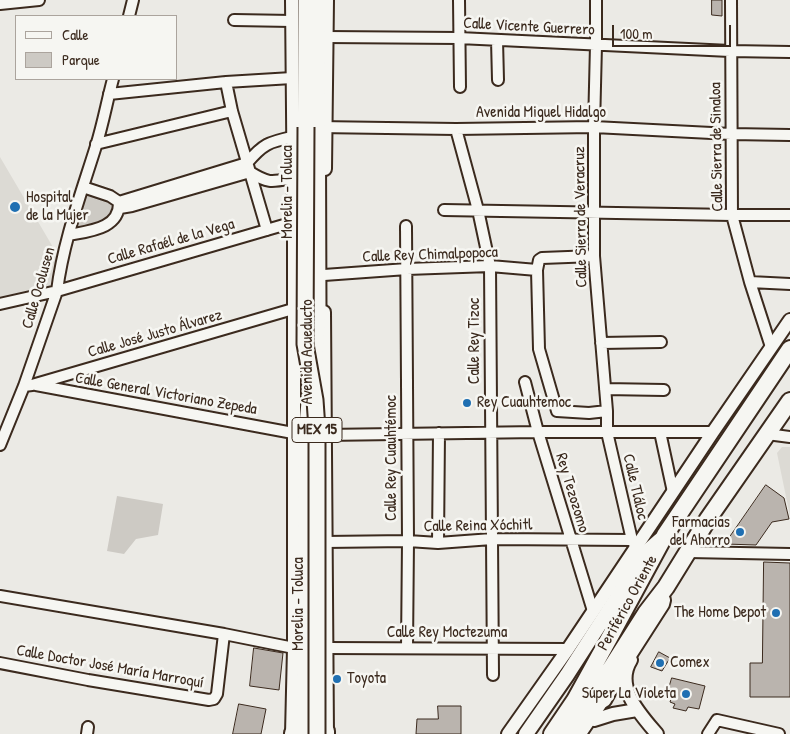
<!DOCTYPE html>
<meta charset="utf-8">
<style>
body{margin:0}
#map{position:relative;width:790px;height:734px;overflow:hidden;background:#ebeae5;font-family:"Patrick Hand",sans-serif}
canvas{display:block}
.legend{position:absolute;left:15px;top:15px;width:162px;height:65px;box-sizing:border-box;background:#f6f6f2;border:1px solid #aba49d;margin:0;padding:6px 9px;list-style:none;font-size:15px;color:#3b2a1e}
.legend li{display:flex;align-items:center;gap:10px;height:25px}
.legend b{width:25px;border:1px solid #aba49d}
.scale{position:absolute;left:612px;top:25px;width:119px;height:22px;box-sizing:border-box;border:2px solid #3b2a1e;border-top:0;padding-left:6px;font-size:15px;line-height:18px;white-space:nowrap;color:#3b2a1e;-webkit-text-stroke:4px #f6f6f2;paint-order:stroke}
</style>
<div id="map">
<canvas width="790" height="734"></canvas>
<ul class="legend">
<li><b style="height:6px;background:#f6f6f2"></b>Calle</li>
<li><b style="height:14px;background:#cdcac4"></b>Parque</li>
</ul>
<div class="scale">100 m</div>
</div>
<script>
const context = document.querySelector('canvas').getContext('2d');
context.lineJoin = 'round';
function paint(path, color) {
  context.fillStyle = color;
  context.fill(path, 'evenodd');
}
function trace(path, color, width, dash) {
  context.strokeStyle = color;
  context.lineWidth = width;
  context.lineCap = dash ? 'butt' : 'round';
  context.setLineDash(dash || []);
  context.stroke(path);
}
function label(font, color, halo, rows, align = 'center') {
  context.font = font + ' "Patrick Hand",sans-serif';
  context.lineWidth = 5;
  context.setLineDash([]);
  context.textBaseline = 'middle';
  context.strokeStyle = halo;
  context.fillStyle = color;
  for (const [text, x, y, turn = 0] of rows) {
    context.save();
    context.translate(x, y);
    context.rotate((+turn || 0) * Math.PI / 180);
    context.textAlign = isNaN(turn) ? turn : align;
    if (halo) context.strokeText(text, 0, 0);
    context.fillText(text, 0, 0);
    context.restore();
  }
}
paint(new Path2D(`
 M0,157L57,254L59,261L51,285L0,297Z
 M782,447H790V516L777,453Z`), '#dcdad4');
paint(new Path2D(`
 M85,189L114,202L115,212L102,224L74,229Z
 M117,496L163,504L158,535L136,539L124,554L107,551Z`), '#cdcac4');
const building = new Path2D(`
 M712,0H722V16L712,15Z
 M766,485L784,498L789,519L772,522L756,545L725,544Z
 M764,562L790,563V697H750V663H762Z
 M254,648L283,653L279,690L250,686Z
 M659,652L670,658L662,671L651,667Z
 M672,678L705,686L699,709L688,707L686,711L673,708L675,704L670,702L672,696L669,695L670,692H668Z
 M239,704L266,709L261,734H233Z
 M438,706H461V734H416L417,719H438Z`);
paint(building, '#bab4ae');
trace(building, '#3b2a1e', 1);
const minor = new Path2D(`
 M459,0L460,87
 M596,0V45L594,127V256L607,411V432L632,540L636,547
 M731,0L732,215L750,282L771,347
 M0,4L39,0
 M129,16L133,0
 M234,20L292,21
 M326,37L459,38L730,51L790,52
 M497,40L498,80
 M226,82L232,111L267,230
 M109,94L226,82L292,78
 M318,127L456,129L594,127L731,134L790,135
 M456,129L478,210L490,266L493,675
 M96,144L232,111
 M119,202L247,163C263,144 269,142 292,137
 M120,208L132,206L250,172C269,184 272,182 293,178
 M444,210L732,215H790
 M406,226L408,541L407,648
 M69,235C89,231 120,229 119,202L110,196L83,187
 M594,256L542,258L539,260L537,270L539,349L557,411L589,413L607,411
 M324,275L407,269L490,266L537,270
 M750,282L790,284
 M0,304L57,291L294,222
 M601,343L661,342
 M525,382L538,432L593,611
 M36,385L293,433
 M24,386L32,385L293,309
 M605,389L664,390
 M660,432L673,492
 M767,434L790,437
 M325,435L538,432H713
 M0,445L24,386L57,291C63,242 81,194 96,146C103,124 107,101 113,79
 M325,542L408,541L438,543L492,539L632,540
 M438,543L439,433
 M689,552L790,554
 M0,596L224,634L294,648
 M326,648L568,649
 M0,663L88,680L209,700L214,699L217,694L224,634
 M87,734L88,727
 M708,734L717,720L779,734`);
const tertiary = new Path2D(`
 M292,0L294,222V648L292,734
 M325,169L327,0
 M324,312L327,734
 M631,660C614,687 640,714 657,734
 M594,720L613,714L637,710
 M508,734L568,649L713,432L790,320`);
const secondary = new Path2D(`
 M604,700L626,660L662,604L663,600
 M327,731V734
 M292,734V733
 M526,734L567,675L616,599L643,555L660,540`);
const primary = new Path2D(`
 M306,0V127
 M305,734L306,437L309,402L314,372L318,308L317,0
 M578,734L608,690`);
const trunk = new Path2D(`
 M552,734L575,700L612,633L665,535L790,349
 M569,734L646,613L666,587L708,519L790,401`);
trace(minor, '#3b2a1e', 14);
trace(tertiary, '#3b2a1e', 16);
trace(secondary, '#3b2a1e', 18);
trace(primary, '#3b2a1e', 19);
trace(trunk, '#3b2a1e', 20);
trace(minor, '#f6f6f2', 10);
trace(tertiary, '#f6f6f2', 12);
trace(secondary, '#f6f6f2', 14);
trace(primary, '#f6f6f2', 15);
trace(trunk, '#f6f6f2', 16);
const primaryBridge = new Path2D(`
 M306,127L305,344L315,400L317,429V734`);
trace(primaryBridge, '#3b2a1e', 19, []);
trace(primaryBridge, '#f6f6f2', 15);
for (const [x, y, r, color] of [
 [15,207,6,"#1f6fb2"],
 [467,403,5,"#1f6fb2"],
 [740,532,5,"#1f6fb2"],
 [776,613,5,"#1f6fb2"],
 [660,663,5,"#1f6fb2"],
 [337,679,5,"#1f6fb2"],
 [686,694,5,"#1f6fb2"]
]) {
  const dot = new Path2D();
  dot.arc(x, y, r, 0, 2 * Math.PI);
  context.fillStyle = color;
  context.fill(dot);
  trace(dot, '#f6f6f2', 2);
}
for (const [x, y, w] of [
 [317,430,50]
]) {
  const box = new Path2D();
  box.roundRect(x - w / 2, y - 12.5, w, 25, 4);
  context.fillStyle = '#f6f6f2';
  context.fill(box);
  trace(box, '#3b2a1e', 1);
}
label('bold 15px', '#3b2a1e', null, [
 ["MEX 15",317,430]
]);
label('16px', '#3b2a1e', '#f6f6f2', [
 ["Calle Vicente Guerrero",529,27,3],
 ["Avenida Miguel Hidalgo",541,113],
 ["Calle Sierra de Sinaloa",717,147,-91],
 ["Morelia - Toluca",288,192,-90],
 ["Calle Sierra de Veracruz",581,217,-91],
 ["Calle Rafaél de la Vega",171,242,-16],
 ["Calle Rey Chimalpopoca",430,255,-2],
 ["Calle Ocolusen",39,288,-74],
 ["Calle José Justo Álvarez",155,334,-16],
 ["Calle Rey Tizoc",475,341,-90],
 ["Avenida Acueducto",308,352,-90],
 ["Calle General Victoriano Zepeda",166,394,10],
 ["Calle Rey Cuauhtémoc",392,458,-90],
 ["Calle Tláloc",635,487,77],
 ["Rey Tezozomo",572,493,73],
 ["Calle Reina Xóchitl",478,526,-1],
 ["Periférico Oriente",628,603,-61],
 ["Morelia - Toluca",299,604,-90],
 ["Calle Rey Moctezuma",447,633],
 ["Calle Doctor José María Marroquí",110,667,10]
]);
label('16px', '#3b2a1e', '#f6f6f2', [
 ["Hospital",26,198],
 ["de la Mujer",26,216],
 ["Rey Cuauhtemoc",477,403],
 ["Farmacias",730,523,"right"],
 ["del Ahorro",730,541,"right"],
 ["The Home Depot",766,613,"right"],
 ["Comex",670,663],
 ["Toyota",347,679],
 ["Súper La Violeta",676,694,"right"]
], 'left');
</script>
